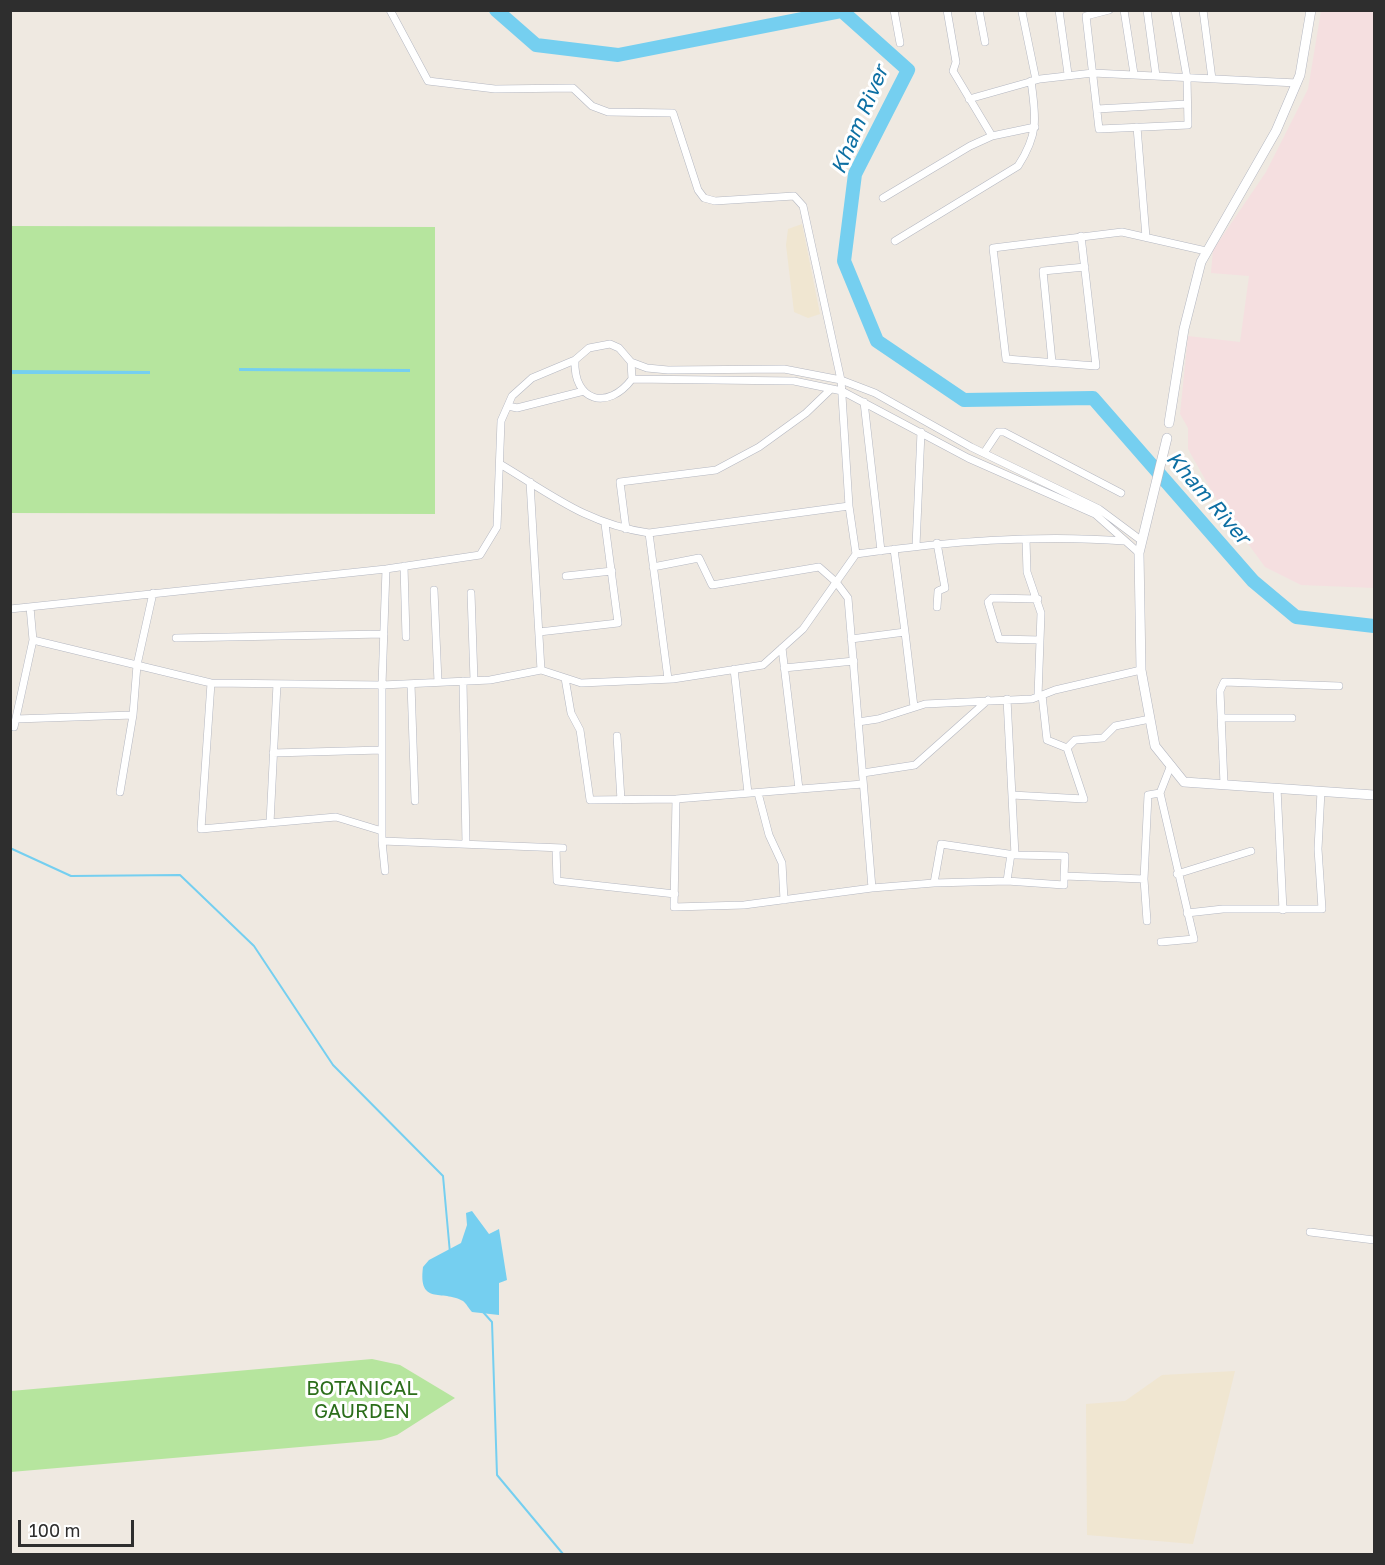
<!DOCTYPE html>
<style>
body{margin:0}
#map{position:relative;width:1385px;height:1565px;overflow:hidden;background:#efe9e1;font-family:"Golos Text",sans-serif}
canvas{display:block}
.frame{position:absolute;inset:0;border:12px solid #2e2e2e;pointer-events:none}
.scale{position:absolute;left:18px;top:1520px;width:116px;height:27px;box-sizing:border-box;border:3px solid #2e2e2e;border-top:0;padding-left:8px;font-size:18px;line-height:21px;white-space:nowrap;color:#2e2e2e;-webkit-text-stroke:4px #fff;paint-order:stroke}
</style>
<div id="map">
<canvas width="1385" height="1565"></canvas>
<div class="frame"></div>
<div class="scale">100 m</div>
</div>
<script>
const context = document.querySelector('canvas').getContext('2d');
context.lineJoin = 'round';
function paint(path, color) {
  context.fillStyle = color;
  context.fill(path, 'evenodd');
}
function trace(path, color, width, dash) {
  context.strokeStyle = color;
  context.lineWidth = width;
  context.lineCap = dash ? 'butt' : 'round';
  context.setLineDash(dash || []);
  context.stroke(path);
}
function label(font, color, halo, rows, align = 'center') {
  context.font = font + ' "Golos Text",sans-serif';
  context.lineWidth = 6;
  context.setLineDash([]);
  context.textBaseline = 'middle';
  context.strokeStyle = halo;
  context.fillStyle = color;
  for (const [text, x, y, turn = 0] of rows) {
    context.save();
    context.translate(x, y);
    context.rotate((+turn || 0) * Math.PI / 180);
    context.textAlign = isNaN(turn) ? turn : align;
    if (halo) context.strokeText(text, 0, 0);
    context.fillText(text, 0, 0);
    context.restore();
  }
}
paint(new Path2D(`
 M802,224L820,314L808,318L794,312L786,245L788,229Z
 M1235,1371L1193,1544L1087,1535L1086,1404L1125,1401L1162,1375Z`), '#f0e6d1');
paint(new Path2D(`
 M1321,11H1374V588L1301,585L1265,567L1219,504L1188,449V428L1180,414L1188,336L1240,342L1249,276L1211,273L1213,250L1266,172L1308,89Z`), '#f5dfe0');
paint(new Path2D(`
 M11,226L435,227V514L11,513Z
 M372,1359L400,1365L455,1398L397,1435L381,1440L11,1472V1391Z`), '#b6e59e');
paint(new Path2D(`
 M239,368L410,369V372L239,371Z
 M11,370L150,371V374H11Z
 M472,1211L489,1234L499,1229L507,1280L499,1283V1315L472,1312C469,1309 466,1303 463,1301C442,1289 418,1306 423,1267L429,1260L461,1243L467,1225L466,1213Z`), '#75cff0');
trace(new Path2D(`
 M10,848L71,876L180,875L254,946L333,1065L443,1176L450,1253
 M483,1312L492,1322L497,1475L563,1554`), '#75cff0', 2);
trace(new Path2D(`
 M496,10L536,45L618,55L842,11L908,70L855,174L844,261L877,341L964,400L1093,398L1253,581L1296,617L1374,626`), '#75cff0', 14);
const street = new Path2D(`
 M390,10L428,81L495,89L573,88L592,106L608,112L673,113L698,190L704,198L715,201L794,196L803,206L841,380L849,506L856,554
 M894,10L900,43
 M947,10L956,62L953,71L992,136
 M979,10L985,42
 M1059,10L1068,74
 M1109,10L1086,16L1099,129L1188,125L1187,78L1175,10
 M1124,10L1134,74
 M1147,10L1156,76
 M1203,10L1212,79
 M1022,12L1036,80
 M969,99L1040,79L1093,73L1297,83
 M1097,109L1187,104
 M1137,127L1146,237
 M883,198L970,146L992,136L1035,127
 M1081,236L1096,366L1006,359L993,248L1122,232L1206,251
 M895,241L1018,166C1039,134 1036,117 1031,81
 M575,360C573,402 608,411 632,379L794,381L842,391L968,458L1095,514L1139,553
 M631,362L632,379
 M1052,362L1043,271L1085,267
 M864,402L881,551
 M508,406L517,408L584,391
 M984,453L998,432H1004L1121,493
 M500,464C552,495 587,524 649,533L849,506
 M530,482L541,670
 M626,529L620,482L716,470L759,447L806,413L831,389
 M649,533L668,679
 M1026,539L1027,572L1041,613L1038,696
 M916,546L921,432
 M404,566L406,637
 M653,567L699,558L712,585L819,567L836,582L848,598L872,888
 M566,576L612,571
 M434,590L438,682
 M471,593L474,680
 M1038,599L992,598L988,602L999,639L1040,640
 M30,607L33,640L211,683L382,685L490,680L541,670L581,683L673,679L763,665L803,629L856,554C946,542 1035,534 1125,541
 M937,607L938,591L945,588L937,543
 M10,609L386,569L480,555L497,527L501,421L512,396L532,378L575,360L589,348L610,344L619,348L631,362L647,368L668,370L784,369L841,380L875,393L971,447L1099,509L1142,541
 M539,632L618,623L605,524
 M905,632L914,707
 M176,638L384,634
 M851,639L905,632L894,549
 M782,648L799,789
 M784,668L854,661
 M734,669L748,793
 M565,678L571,713L580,730L590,800L676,799L863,784
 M463,681L466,844
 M211,683L201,829L336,817L382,831
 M411,684L415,801
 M1042,695L1047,740L1067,748L1075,740L1103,738L1115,726L1150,719
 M1007,699L1015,855
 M1221,718H1292
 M16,719L133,715
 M858,722L878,719L925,704L1032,699L1055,690L1141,670
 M14,727L33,640
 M617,736L621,800
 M273,753L382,750
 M863,773L915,765L988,700
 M1224,784L1220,691L1224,682L1339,686
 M1277,788L1283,910
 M120,792L133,715L137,665L153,593
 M758,793L769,835L782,863L784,900
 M1160,793L1194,939L1161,942
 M1012,795L1084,799L1067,748
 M676,799L674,907L744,905L872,888L934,883L1007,881
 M270,823L277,684
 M382,841L563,848
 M556,848L557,881L675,894
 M1011,854L1007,881L1064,885V876
 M385,871L382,841V685L386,569
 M1177,874L1251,851
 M1144,879L1147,921
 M934,883L941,844L1015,855L1065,856L1064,876L1144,879L1148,795L1160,793L1171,765
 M1187,913L1223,909H1322L1318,849L1321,791
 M1310,1232L1374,1240`);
const secondary = new Path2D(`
 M1169,423L1184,329L1201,262L1276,131L1300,75L1311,10
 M1167,438L1139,553L1141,670L1155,746L1184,782L1374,795`);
trace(street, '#b4b7c1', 8);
trace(secondary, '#b4b7c1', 10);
trace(street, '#fff', 7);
trace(secondary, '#fff', 9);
label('20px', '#2c6e1b', '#fff', [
 ["BOTANICAL",362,1389],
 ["GAURDEN",362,1412]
]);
label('italic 21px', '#0d6fa3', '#fff', [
 ["Kham River",860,120,-67],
 ["Kham River",1208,498,49]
]);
</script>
